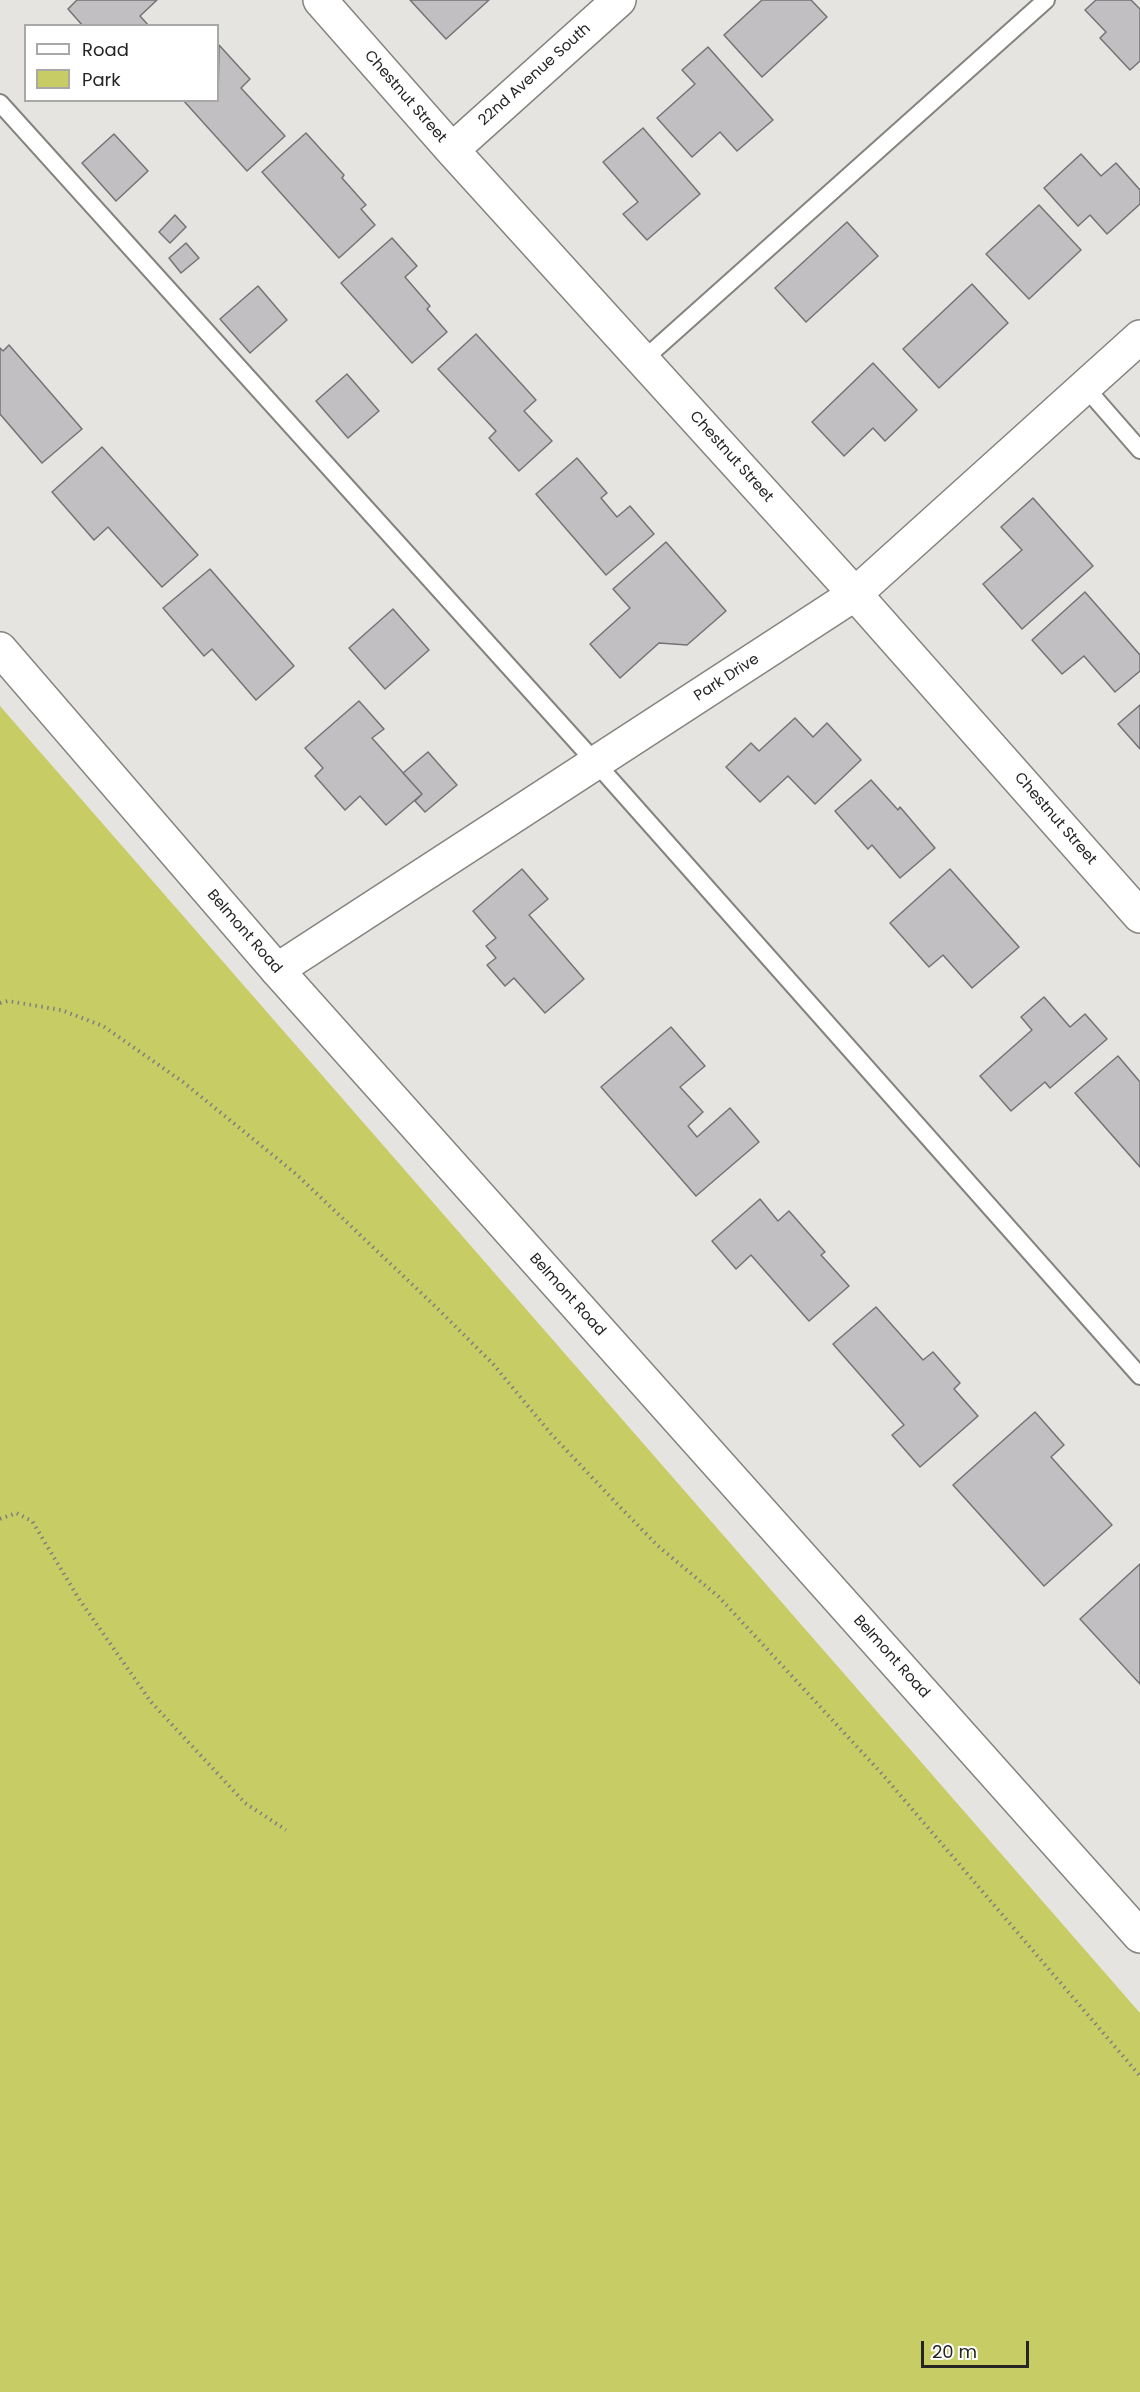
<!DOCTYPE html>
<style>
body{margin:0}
#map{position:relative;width:1140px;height:2392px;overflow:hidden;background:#e6e4e1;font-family:Poppins,sans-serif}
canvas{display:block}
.legend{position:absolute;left:24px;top:24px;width:195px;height:78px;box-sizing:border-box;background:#fff;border:2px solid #a8a8a7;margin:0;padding:8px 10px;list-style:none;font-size:18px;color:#262524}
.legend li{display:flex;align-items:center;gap:12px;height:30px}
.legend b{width:30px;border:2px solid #a8a8a7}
.scale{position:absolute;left:921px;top:2341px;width:108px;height:27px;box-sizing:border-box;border:3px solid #262524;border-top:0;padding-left:8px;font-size:18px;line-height:21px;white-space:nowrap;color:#262524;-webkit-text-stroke:4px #fff;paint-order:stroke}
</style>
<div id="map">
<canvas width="1140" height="2392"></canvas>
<ul class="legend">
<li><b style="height:8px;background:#fff"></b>Road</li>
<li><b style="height:16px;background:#c7cc65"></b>Park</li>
</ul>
<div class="scale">20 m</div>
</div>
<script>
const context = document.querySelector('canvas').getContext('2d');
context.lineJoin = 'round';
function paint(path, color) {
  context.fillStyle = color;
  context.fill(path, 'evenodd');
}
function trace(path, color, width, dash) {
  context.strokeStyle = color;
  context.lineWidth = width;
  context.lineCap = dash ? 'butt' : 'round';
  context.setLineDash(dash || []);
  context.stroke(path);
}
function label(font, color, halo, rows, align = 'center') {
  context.font = font + ' Poppins,sans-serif';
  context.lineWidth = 5;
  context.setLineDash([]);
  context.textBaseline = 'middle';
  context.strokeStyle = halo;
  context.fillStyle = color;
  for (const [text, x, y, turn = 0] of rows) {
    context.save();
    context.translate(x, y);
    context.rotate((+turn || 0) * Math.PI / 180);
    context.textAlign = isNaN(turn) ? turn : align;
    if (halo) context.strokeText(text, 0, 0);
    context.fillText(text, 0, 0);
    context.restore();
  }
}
paint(new Path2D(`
 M0,706L1140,2013V2392H0Z`), '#c7cc65');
const building = new Path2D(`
 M77,0H157L140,16L149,26H83L68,9Z
 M410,0H489L446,39Z
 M762,0H811L827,17L762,77L724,35Z
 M1096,0H1131L1140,9V61L1130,70L1100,38L1106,32L1085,10Z
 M219,45L250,79L241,88L285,136L247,171L183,100H218Z
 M708,47L773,120L737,151L720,132L692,157L657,118L695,84L682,70Z
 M643,128L700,194L647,240L623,214L638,202L603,162Z
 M306,133L344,175L342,178L366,205L361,209L375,225L339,258L262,172Z
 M114,134L148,171L116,201L82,163Z
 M1081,154L1101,176L1116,163L1140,190V204L1107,234L1090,215L1078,226L1044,188Z
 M1039,205L1081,250L1029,299L986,254Z
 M175,215L186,227L170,243L159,232Z
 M847,222L878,256L806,322L775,288Z
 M392,238L417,266L405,277L430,306L427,309L447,332L412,363L341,283Z
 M186,243L199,258L181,273L169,258Z
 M972,284L1008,323L939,388L903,349Z
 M258,286L287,320L250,353L220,319Z
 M476,334L536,400L524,411L552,441L519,471L489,438L496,431L438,369Z
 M9,345L82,429L42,463L0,414V348L3,351Z
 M873,363L917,410L885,441L873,428L844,456L812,422Z
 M347,374L379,411L348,438L316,401Z
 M102,447L198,555L162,587L108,527L94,540L52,492Z
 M577,458L607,493L601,498L617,517L630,506L654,534L606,575L536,494Z
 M1033,498L1093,566L1022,629L983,584L1022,550L1001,527Z
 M666,542L726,611L687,645L659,643L620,678L590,644L630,608L613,589Z
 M210,569L294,666L256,700L212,649L204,656L163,608Z
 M1085,592L1140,655V671L1115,692L1084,656L1062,674L1032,640Z
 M393,609L429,650L385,689L349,648Z
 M359,701L384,729L372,738L422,794L386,825L360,796L345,810L315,776L323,768L305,748Z
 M1140,705V749L1118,724Z
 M795,718L813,737L827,723L861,760L815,804L788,776L760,802L726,767L751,743L759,751Z
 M428,752L457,785L425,812L415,801L422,794L403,773Z
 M871,780L898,810L900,807L935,848L900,878L872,845L868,849L835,811Z
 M522,869L548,899L529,915L584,979L545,1013L514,978L505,986L487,965L496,958L486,946L496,938L473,911Z
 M950,869L1019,947L972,988L943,955L929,967L890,923Z
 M1044,997L1070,1027L1085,1014L1107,1039L1050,1088L1045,1082L1011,1111L980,1076L1032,1030L1021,1017Z
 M671,1027L705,1066L680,1087L703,1112L688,1126L697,1137L730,1108L759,1142L696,1196L601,1087Z
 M1118,1056L1140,1082V1167L1075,1093Z
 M760,1199L778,1221L789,1211L825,1252L821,1255L849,1286L809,1321L751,1255L736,1269L712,1241Z
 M876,1307L923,1360L933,1352L960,1383L954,1389L978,1416L920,1467L892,1435L904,1425L833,1344Z
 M1035,1412L1064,1445L1051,1457L1112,1525L1044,1586L953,1485Z
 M1140,1564V1684L1080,1619Z`);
paint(building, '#c1bfc2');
trace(building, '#757376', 1.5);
const lane = new Path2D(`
 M0,103L596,763L1140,1376
 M643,360L1046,0
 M1085,387L1140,450`);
const street = new Path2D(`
 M320,0L452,150L855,594L1140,916
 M452,150L619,0
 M277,970L855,594L1140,337`);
const secondary = new Path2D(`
 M0,649L277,970L1140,1936`);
trace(lane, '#858380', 20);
trace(street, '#858380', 36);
trace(secondary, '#858380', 36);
trace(new Path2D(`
 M0,1003L8,1001L61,1010L103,1026L183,1082L296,1174L437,1308L493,1364L552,1435L620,1507L658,1546L719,1597L883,1775L1140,2076
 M0,1519L16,1513L32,1521L79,1599L151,1702L245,1803L286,1830`), '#807f7d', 4, [1.5, 4.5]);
trace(lane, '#fff', 16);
trace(street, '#fff', 33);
trace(secondary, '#fff', 33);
label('15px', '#262524', '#fff', [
 ["22nd Avenue South",535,75,-42],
 ["Chestnut Street",405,97,49],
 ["Chestnut Street",731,457,48],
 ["Park Drive",727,678,-33],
 ["Chestnut Street",1055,819,49],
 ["Belmont Road",244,932,49],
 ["Belmont Road",567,1295,48],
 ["Belmont Road",891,1657,48]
]);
</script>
